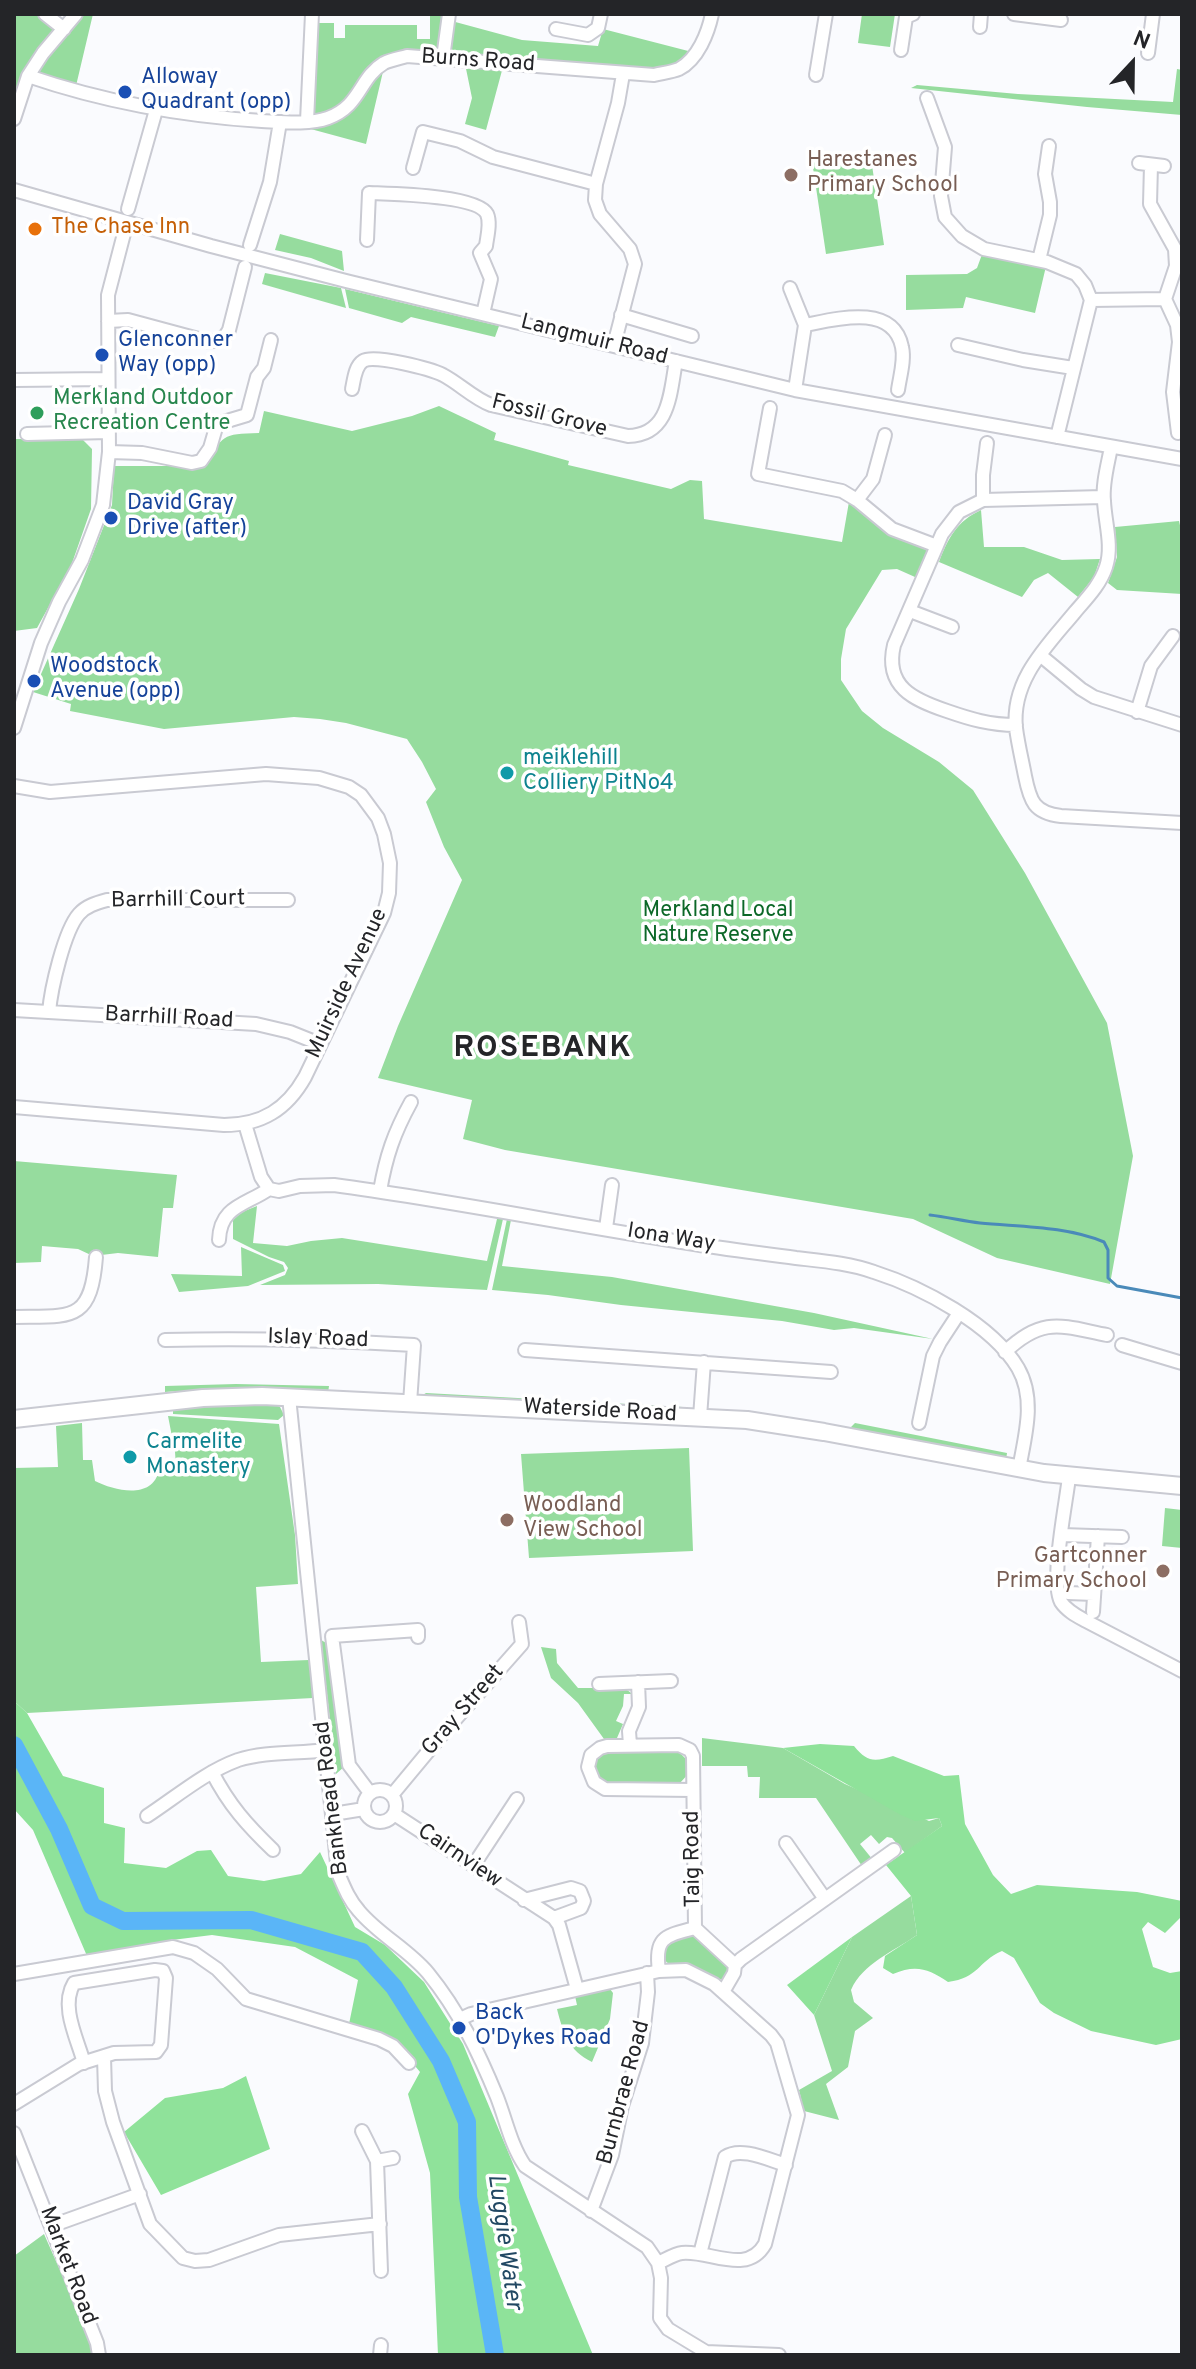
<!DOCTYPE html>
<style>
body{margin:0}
#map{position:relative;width:1196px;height:2369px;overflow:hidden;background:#fafbfe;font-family:Overpass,sans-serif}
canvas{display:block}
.frame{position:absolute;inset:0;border:16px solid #242528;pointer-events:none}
.north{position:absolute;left:1092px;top:24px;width:80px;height:80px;-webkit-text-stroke:6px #fff;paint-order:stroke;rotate:22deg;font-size:22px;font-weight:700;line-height:32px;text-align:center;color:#242528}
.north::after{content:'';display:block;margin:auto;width:28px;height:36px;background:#242528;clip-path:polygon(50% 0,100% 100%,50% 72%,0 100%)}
</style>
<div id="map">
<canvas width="1196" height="2369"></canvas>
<div class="frame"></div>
<div class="north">N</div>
</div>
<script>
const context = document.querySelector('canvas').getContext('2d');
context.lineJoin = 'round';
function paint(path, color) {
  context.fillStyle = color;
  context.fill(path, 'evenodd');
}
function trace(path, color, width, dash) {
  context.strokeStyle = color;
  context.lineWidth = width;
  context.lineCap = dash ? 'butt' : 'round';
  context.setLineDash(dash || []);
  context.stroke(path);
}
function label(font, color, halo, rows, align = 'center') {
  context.font = font + ' Overpass,sans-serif';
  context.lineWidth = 7;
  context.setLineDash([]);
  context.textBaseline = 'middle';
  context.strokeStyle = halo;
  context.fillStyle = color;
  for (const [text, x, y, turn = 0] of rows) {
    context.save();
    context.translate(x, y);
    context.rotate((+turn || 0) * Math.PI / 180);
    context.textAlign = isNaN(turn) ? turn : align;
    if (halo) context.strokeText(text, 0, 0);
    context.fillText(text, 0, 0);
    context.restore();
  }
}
paint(new Path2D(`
 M14,14H45L64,29L76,14H93L75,90L28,76L14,119Z
 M430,14H449L448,20L522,40L598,46L603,29L696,53L680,68L654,75L504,63L486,130L465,124L472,98L464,59L385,63L366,144L307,128L312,23H334V38H345V25H417V39H430Z
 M862,14H895L890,47L858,43Z
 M1177,69L1182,70V115L1087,107L911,88L917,85L1018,94L1173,102Z
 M870,152L884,245L826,254L812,161Z
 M280,234L342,251L344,271L311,258L275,250Z
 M984,249L1047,262L1035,313L966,297L963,308L906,310V275L967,274L977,268Z
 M265,273L341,288L346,308L262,284Z
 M345,289L499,326L495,337L411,317L402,323L349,308Z
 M439,406L496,433L494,440L569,461L568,465L671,489L690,480L702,481L704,519L842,542L850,496L892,529L937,546L924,581L897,569L882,570L846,629L841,659V680L862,711L883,728L939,762L973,790L1025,873L1107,1023L1133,1156L1110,1284L997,1258L913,1219L505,1150L463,1139L472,1100L378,1078L398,1026L462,880L444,847L426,802L436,789L422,762L407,739L346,723L320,719L294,717L164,729L70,711L71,704L33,692L79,589L112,505L114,466H204C224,435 221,434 259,433L264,411L352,431L412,416Z
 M80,437L92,449L91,509L71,566L37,628L14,631V439H56Z
 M981,510L984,547H1024L1062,560L1100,559L1094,577L1078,597L1048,573L1034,580L1022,597L939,562C948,538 957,521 981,510Z
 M1179,521L1182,534V594L1117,590L1108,583L1117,557L1115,527Z
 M14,1161L177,1175L173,1208H163L158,1257L118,1253L93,1256L78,1249L42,1246L41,1262L14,1263Z
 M257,1206L253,1243L287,1246L311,1241L342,1238L487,1261L497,1219H503L487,1290L378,1284L260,1285L285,1275L288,1268L284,1262L269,1257L233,1239V1220L242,1212Z
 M507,1219L511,1220L502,1266L612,1277L814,1313L933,1339L854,1328L834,1330L782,1321L621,1305L548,1295L492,1290Z
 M241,1247L283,1265L285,1271L248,1286L179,1292L171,1274L242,1276Z
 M236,1384L329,1386L328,1393L180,1394L179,1391L165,1392V1386Z
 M426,1393L683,1407V1410L421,1396Z
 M273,1403L280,1407L284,1415L278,1420L173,1414V1410L183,1409V1406Z
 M168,1416L279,1424L295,1535L298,1584L256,1587L261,1662L309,1660L313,1698L27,1713L14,1701V1468L58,1467L56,1426L82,1423L83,1460H92L95,1481C115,1491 153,1500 159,1470L176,1466L175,1452Z
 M855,1423L1007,1453L1006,1460L865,1434L850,1428Z
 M689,1448L693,1551L529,1558L521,1454Z
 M1165,1508L1182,1510V1548L1162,1546Z
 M321,1640L328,1644L345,1766L336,1774Z
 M541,1647L556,1649L557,1663L578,1688H596V1691C607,1690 625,1685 632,1694H624L623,1706L616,1721L623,1724L617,1738L604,1739L578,1703L551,1678Z
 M702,1738L783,1748L845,1784L929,1821L939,1818L942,1826L905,1853L892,1838L887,1837L879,1844L871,1835L860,1844L873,1860L862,1866L816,1798H759L760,1777H748L747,1766H702Z
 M605,1750H677L688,1761L689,1773L680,1783L672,1786L601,1784L592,1770L594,1759Z
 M911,1896L917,1935C893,1952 863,1963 851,1990L854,2002L873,2018L855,2031L848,2067L826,2084L839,2120L804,2111L799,2090L832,2071L814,2015L852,1937Z
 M695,1934L727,1965L729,1971L724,1979H718L669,1964L663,1959L661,1949L667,1941Z
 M610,1989L613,1993L610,2019L592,2062C569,2051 563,2033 557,2009L577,2005L575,1996Z
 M44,2234L90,2338L94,2355H14V2256Z`), '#96dc9e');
paint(new Path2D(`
 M14,1701L27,1713L63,1776L104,1788V1823L125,1828L124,1863L166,1868L197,1851L211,1850L228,1876L264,1881L301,1874L320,1852L355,1927L385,1945L424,1982L463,2044L593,2355H438L430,2173L408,2094L420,2072L401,2049L349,2024L358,1980L295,1947L212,1935L164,1941L87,1956L33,1830L14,1809Z
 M820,1744L854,1746C867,1762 874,1762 893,1756L944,1776L959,1775L965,1824L993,1875L1011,1894L1037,1885L1137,1892L1182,1901V1916L1165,1933L1148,1922L1142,1929L1153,1967L1170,1973L1182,1971V2039L1156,2045L1091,2031L1054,2013L1040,2003L1014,1958L1002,1951C977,1962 979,1978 948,1982C929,1969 916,1964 893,1974L883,1968L885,1956L917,1935L911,1896L886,1865L942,1826L939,1818L915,1821L901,1815L783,1748Z
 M852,1937L814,2015L787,1985Z
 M246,2076L270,2149L161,2195L124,2132L165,2098L223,2088Z`), '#8fe29a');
trace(new Path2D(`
 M930,1215C947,1217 963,1221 980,1223C1021,1227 1065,1226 1104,1242L1108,1250V1278L1117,1286L1182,1298`), '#4a8ab9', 3);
trace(new Path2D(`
 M14,1745L59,1829L92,1906L123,1921L251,1920L362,1952L394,1987L441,2061L467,2122L468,2197L495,2355`), '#5ab5f7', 18);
const minor = new Path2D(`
 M45,14L64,29
 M1014,14L1061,20
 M980,27L981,14
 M556,29L588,35L598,28L601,14
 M901,50L906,17L913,14
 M1148,53L1153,14
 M443,58L449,14
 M816,75L826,14
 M28,76C104,102 182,116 262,121C282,122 309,125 328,118C361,106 359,78 384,63C390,60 400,58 407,56L654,75C662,73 672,72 679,69C698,59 708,33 712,14
 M927,98L945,147L941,196L945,217L962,236L984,249L1047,262L1076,274L1085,285L1091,300L1057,437
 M14,119L28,76L43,53L76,14
 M307,121L312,14
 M1139,163L1164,166
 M1151,165L1150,204L1175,249L1176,266L1165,299L1177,325L1179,342L1173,392L1178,433
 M413,168L423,132L460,141L493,157L596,184
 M14,190L211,246L346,281L795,390L1182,459
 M128,209L156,110
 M367,240L369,193C391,194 477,195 487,214C491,223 487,237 486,246L480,253L491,279L483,314
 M250,245L270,182L280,122
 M1039,260L1050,215V202L1045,174L1049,146
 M790,288L805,325L795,390
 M1091,300L1165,299
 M621,315L692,336
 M108,321L128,320L206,341C216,342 224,340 229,330L245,267
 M805,325C836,319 893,303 902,347C905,360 900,376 898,390
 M614,345L635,264L630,249L600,214L595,200L596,184L618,103L623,74
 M958,345L1023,360L1073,368
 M14,380L108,379
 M352,389C354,380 355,366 363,361C374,354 431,369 443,375C460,384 473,398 491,405L628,436C670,435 670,393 676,361
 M770,408L758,474L842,491L857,500L892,529L937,546
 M27,434L108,432
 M1111,447C1108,464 1102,484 1104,501C1105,523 1113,546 1106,567C1100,585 1087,598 1075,612C1047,646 1011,680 1016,728C1018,744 1022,760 1025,776C1030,801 1034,813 1061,816L1182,823
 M109,452L142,453L192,463L201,461L210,448L217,424L247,415L257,377L264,368L271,340
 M857,500L873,479L885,435
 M983,500V475L987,443
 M910,611L952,627
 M1040,655L1081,689L1094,697L1182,725
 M1137,712L1151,666L1173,636
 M1016,725C990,725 970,719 947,711C914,700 884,687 894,645L942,534L959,512L983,500L1103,497
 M14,728L41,643L59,602L82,560L103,505L109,452L108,295L127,222
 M14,786L50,792L266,774L319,778L349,787L361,795L378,818L384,834L390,863L389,893L384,913L305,1077C287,1109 262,1125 224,1125L14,1107
 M14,1010L256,1024L290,1032L320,1044
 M49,1012C51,989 64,931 79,914C86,906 96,903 107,900H288
 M245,1124L261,1177L269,1189
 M380,1191C386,1156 394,1133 411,1102
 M606,1228L612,1185
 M219,1240C220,1206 246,1205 269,1189L279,1191L300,1186L334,1185C453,1201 570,1225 688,1243C724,1249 760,1253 796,1258C822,1261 849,1263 874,1272C921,1287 992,1324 1018,1368C1036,1399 1025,1436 1019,1469
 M14,1317C71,1316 91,1323 96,1257
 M165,1340C248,1338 330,1340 414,1345L410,1403
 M1122,1345L1182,1363
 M525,1350L831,1372
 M1005,1352C1043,1316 1061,1326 1107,1335
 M289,1397L338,1873C344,1887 349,1900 359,1911C379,1935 408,1949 428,1973C459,2011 479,2053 497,2097C506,2120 511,2146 525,2166L647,2247L658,2263L661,2278L660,2318L668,2329L706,2352L779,2355
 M700,1417L704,1362
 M919,1423L933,1356L940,1342L959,1313
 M1069,1477C1066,1504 1050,1581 1061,1602C1067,1611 1077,1616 1086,1621L1182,1671
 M1062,1535L1122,1537
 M1068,1593L1094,1594
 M1093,1612L1098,1536
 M599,1684L671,1681
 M630,1745L629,1731L639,1707L638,1682
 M212,1772C229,1805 247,1825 273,1850
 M364 1806a16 16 0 1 1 32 0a16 16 0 1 1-32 0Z
 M693,1790L605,1789L594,1782L588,1767L591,1755L600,1748L607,1746L679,1745L690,1750L693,1756L695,1928L735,1965
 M370,1793L349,1765L332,1636L418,1630V1637
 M392,1795L446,1730L522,1644L519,1622
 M333,1814L364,1809
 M394,1814L554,1918L559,1925L577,1989
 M147,1816C176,1797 205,1772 238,1760C266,1751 298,1754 326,1750
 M786,1843L825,1899
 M473,1866L517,1799
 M524,1900L571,1888L580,1891L584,1901L581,1908L554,1918
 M659,1971C654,1936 666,1936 695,1928
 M14,1974L173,1947L194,1953L217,1969L246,1999L379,2039L393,2046L409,2063
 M723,1992L734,1973L735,1965L741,1959L894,1850
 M460,2019L471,2014L659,1971L686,1970L714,1984L771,2035L777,2043L798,2115L765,2244C747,2276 710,2250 682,2253C674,2254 665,2260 658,2263
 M104,2057L105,2091L113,2122L150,2224L183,2258L195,2261L209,2260L279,2235L380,2224
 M14,2104L79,2064L114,2053L156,2052L161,2045L166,1978L163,1971L155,1970L74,1983C60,2006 77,2038 84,2063
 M362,2131L377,2161L381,2271
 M14,2133L97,2343L99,2355
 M377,2161L393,2158
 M591,2211L612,2155L622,2106L642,2043L648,1992L647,1973
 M51,2226L140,2194
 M700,2254L725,2157C741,2146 769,2160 786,2165
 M380,2355L381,2345`);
const major = new Path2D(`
 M14,1419L203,1398L262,1396L747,1420L824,1432L1044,1473L1182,1486`);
trace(minor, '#c9cad2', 16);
trace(major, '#c9cad2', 20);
trace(minor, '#fff', 12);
trace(major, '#fff', 16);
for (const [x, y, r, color] of [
 [125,92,8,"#1a4fb4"],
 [791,175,8,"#8d6e63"],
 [35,229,8,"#e8710a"],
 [102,355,8,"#1a4fb4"],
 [37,413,8,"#2e9e5b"],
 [111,518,8,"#1a4fb4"],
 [34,681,8,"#1a4fb4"],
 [507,773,8,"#0f9aa8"],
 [130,1457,8,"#0f9aa8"],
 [507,1520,8,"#8d6e63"],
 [1163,1571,8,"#8d6e63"],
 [459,2028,8,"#1a4fb4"]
]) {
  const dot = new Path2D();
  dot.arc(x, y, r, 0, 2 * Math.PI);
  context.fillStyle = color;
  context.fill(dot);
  trace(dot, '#fff', 3);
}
label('22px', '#242528', '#fff', [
 ["Burns Road",478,62,4],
 ["Langmuir Road",594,341,14],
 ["Fossil Grove",549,417,14],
 ["Barrhill Court",178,901,-1],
 ["Muirside Avenue",348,984,-65],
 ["Barrhill Road",169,1019,3],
 ["Iona Way",671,1239,9],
 ["Islay Road",318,1340,2],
 ["Waterside Road",600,1412,3],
 ["Gray Street",464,1711,-49],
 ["Bankhead Road",333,1798,-97],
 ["Cairnview",459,1857,34],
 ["Taig Road",694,1859,-91],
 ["Burnbrae Road",625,2093,-75],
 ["Market Road",67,2266,69]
]);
label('22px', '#164399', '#fff', [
 ["Alloway",141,79],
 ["Quadrant (opp)",141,104],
 ["Glenconner",118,342],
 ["Way (opp)",118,367],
 ["David Gray",127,505],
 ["Drive (after)",127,530],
 ["Woodstock",50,668],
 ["Avenue (opp)",50,693],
 ["Back",475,2015],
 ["O'Dykes Road",475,2040]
], 'left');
label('22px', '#785e54', '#fff', [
 ["Harestanes",807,162],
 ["Primary School",807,187],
 ["Woodland",523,1507],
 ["View School",523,1532],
 ["Gartconner",1147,1558,"right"],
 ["Primary School",1147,1583,"right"]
], 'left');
label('22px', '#c56008', '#fff', [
 ["The Chase Inn",51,229]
], 'left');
label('22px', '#27864d', '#fff', [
 ["Merkland Outdoor",53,400],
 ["Recreation Centre",53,425]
], 'left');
label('22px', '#0d838f', '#fff', [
 ["meiklehill",523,760],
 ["Colliery PitNo4",523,785],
 ["Carmelite",146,1444],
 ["Monastery",146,1469]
], 'left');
label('22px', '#0c6828', '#fff', [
 ["Merkland Local",718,912],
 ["Nature Reserve",718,937]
]);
label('italic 24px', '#224863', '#fff', [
 ["Luggie Water",503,2242,82]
]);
context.letterSpacing = '2px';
label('bold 30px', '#242528', '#fff', [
 ["ROSEBANK",543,1050]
]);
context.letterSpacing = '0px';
</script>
